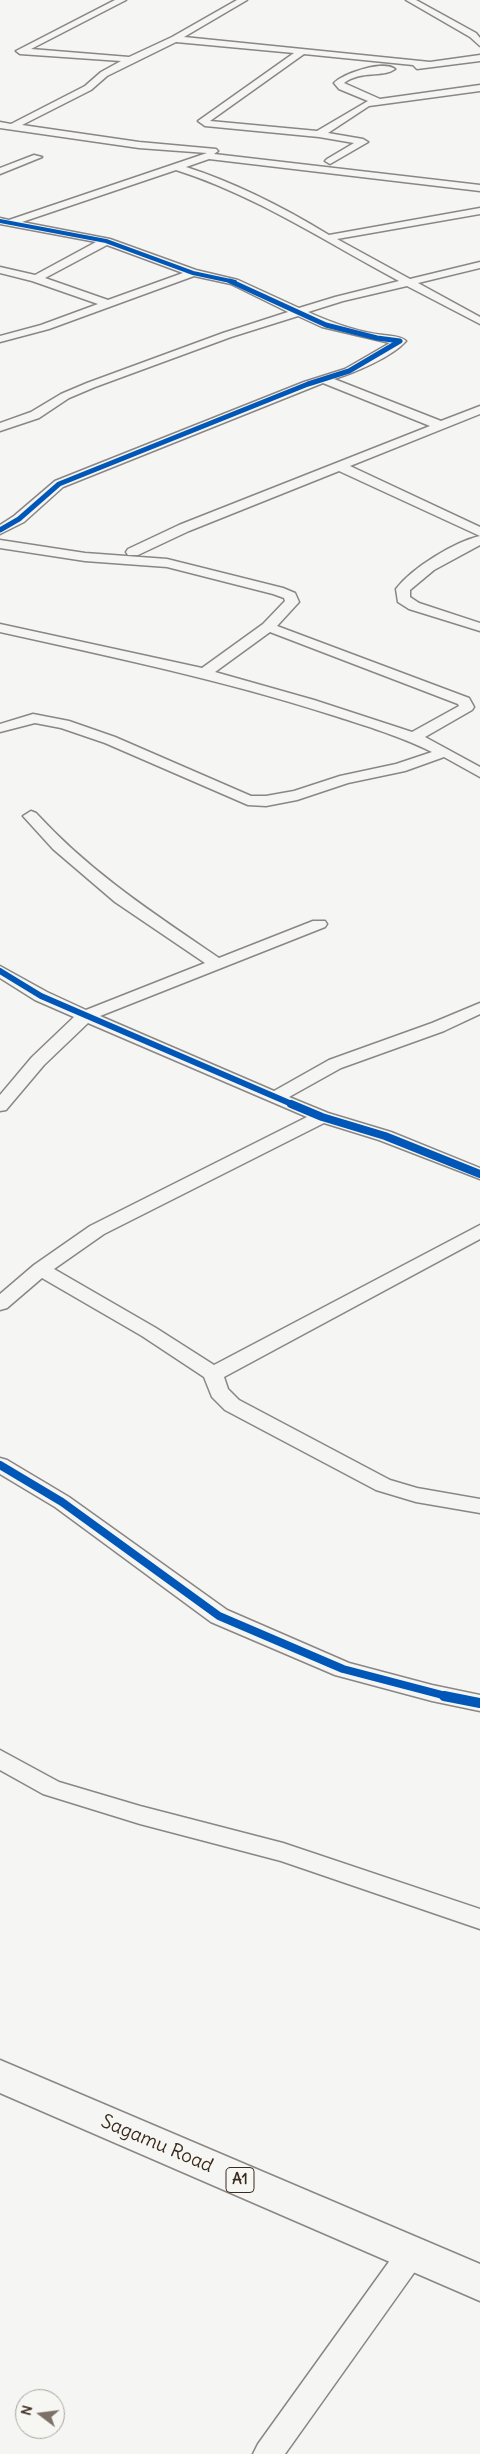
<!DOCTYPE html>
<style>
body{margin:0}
#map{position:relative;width:480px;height:2454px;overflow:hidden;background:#f5f5f3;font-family:Delius,sans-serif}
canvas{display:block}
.north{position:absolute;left:15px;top:2389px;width:50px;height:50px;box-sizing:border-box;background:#f6f6f2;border:1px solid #aba49d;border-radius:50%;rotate:285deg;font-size:14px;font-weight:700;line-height:20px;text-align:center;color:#3b2a1e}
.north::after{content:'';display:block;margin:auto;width:18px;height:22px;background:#7c7169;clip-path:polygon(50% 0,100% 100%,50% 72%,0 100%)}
</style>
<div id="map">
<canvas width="480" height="2454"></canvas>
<div class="north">N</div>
</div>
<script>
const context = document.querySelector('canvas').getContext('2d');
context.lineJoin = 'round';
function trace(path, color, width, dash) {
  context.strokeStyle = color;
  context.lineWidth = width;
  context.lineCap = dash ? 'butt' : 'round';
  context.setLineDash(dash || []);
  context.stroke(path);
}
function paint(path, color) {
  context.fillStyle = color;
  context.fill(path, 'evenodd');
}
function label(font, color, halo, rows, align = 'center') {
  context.font = font + ' Delius,sans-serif';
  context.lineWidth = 4;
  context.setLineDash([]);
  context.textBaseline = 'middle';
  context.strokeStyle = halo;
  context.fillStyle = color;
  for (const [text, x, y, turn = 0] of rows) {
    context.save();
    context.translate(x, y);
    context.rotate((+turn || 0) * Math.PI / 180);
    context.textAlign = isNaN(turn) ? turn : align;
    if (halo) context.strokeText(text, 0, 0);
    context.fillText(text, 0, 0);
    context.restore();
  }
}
const minor = new Path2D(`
 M115,0H126L31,49L129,57L172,37L237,0H247L184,37L430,62L480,55V61L417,69L413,65L304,54L210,121L317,131L368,101L339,89L334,83C344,73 383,60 395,69C383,78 361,70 344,83L380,99L480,85V91L369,106L328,133L363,139L368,142L330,164L325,161L327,159L354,143L319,137L205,126L198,121L294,53L176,42L107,76L91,90L22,125L139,142L216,149L218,151L214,154L480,185V191L209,159L186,167C236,183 283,207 329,235L480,208V214L337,239L410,279L480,262V268L418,283L480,317V324L407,286L343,301L308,312C332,323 358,332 383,335C391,336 401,336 406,341C392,357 354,373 334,379L441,421L480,406V414L350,466L480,527V536L339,471L189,531L138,555H128L126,552L128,549L179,525L430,426L323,383L63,487L24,522L0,534V525L14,516L55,481L304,382L345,369L390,343L322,327L298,316L231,337L95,387L69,398L39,418L0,431V423L31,412L61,394L87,383L223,333L288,312L231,284L194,276L49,329L0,342V336L41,325L98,304L32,281L0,273V267L35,275L96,242L0,224V218L9,220L207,153L139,148L0,128V122L11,124L85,86L101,72L121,61L20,54L16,51ZM176,170C255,195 326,242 399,281L335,297L299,308L238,280L196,270L110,239L22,222ZM107,245L183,273L108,300L45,278Z
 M406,0H416L476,33L480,38V46L470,37Z
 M34,155L42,157L0,174V168Z
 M480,536V545L434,570L410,590V597L419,603L480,623V631L409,609L398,602L396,589C412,568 454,542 480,536Z
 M0,540L85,553L167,559L283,588L295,593L299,602L277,626L469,698L474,707L472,710L425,737L480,767V777L444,757L405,771L348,783L297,800L266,806L248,805L105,743L61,728L35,723L0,732V724L33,714L69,721L115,737L251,796H266L294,791L340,776L396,764L432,752C400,736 366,726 332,715C223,680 112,657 0,632V624L202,668L263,624L285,601L284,598L273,594L167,567L85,561L0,548ZM270,632L458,704L459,706L412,732L314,700L215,672Z
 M31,811L36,813C90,872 153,913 219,958L313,921H325L327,924L325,927L100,1016L274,1091L329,1060L432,1023L480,1003V1014L444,1031L341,1068L289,1097L328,1113L391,1132L480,1168V1179L379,1140L324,1123L104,1234L54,1269L156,1328L214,1365L480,1225V1239L224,1377L228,1389L239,1400L390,1480L417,1488L480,1499V1513L416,1502L376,1490L225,1410L212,1397L204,1377L142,1336L42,1278L7,1308L0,1310V1294L34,1265L90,1226L307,1117L88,1023L44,1065L6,1110L0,1111V1095L32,1057L74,1017L35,1000L0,978V966L47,992L86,1010L205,963L115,902L53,849L23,816Z
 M0,1458L7,1460L69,1497L227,1610L349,1663L432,1685L480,1695V1711L432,1701L335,1675L211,1622L55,1507L0,1474Z
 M0,1750L59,1782L140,1806L283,1843L480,1909V1929L281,1861L140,1824L43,1794L0,1770Z
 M411,2242L421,2245L425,2254L421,2263L285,2454H253L258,2444L401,2245Z`);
const trunk = new Path2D(`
 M0,2060L480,2264V2301L0,2093Z`);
trace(minor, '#8a8683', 3);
trace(trunk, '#8a8683', 3);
paint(minor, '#f5f5f3');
paint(trunk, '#f5f5f3');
trace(new Path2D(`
 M0,221L106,241L193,273L235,282`), '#0057b8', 4);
trace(new Path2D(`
 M0,530L19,519L59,484L308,384L349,371L400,341L377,338L326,325L230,281`), '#0057b8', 5);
trace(new Path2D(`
 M0,971L41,996L294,1105`), '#0057b8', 6);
trace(new Path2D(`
 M291,1104L322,1117L385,1136L480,1174
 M0,1465L62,1502L219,1616L343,1669L450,1697`), '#0057b8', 8);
trace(new Path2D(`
 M444,1696L480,1703`), '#0057b8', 10);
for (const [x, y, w] of [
 [240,2180,28]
]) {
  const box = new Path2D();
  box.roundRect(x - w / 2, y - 12.5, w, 25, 4);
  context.fillStyle = '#f6f6f2';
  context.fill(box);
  trace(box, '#3b2a1e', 1);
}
label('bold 15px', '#3b2a1e', null, [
 ["A1",240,2180]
]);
label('19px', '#3b2a1e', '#f6f6f2', [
 ["Sagamu Road",157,2144,23]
]);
</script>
